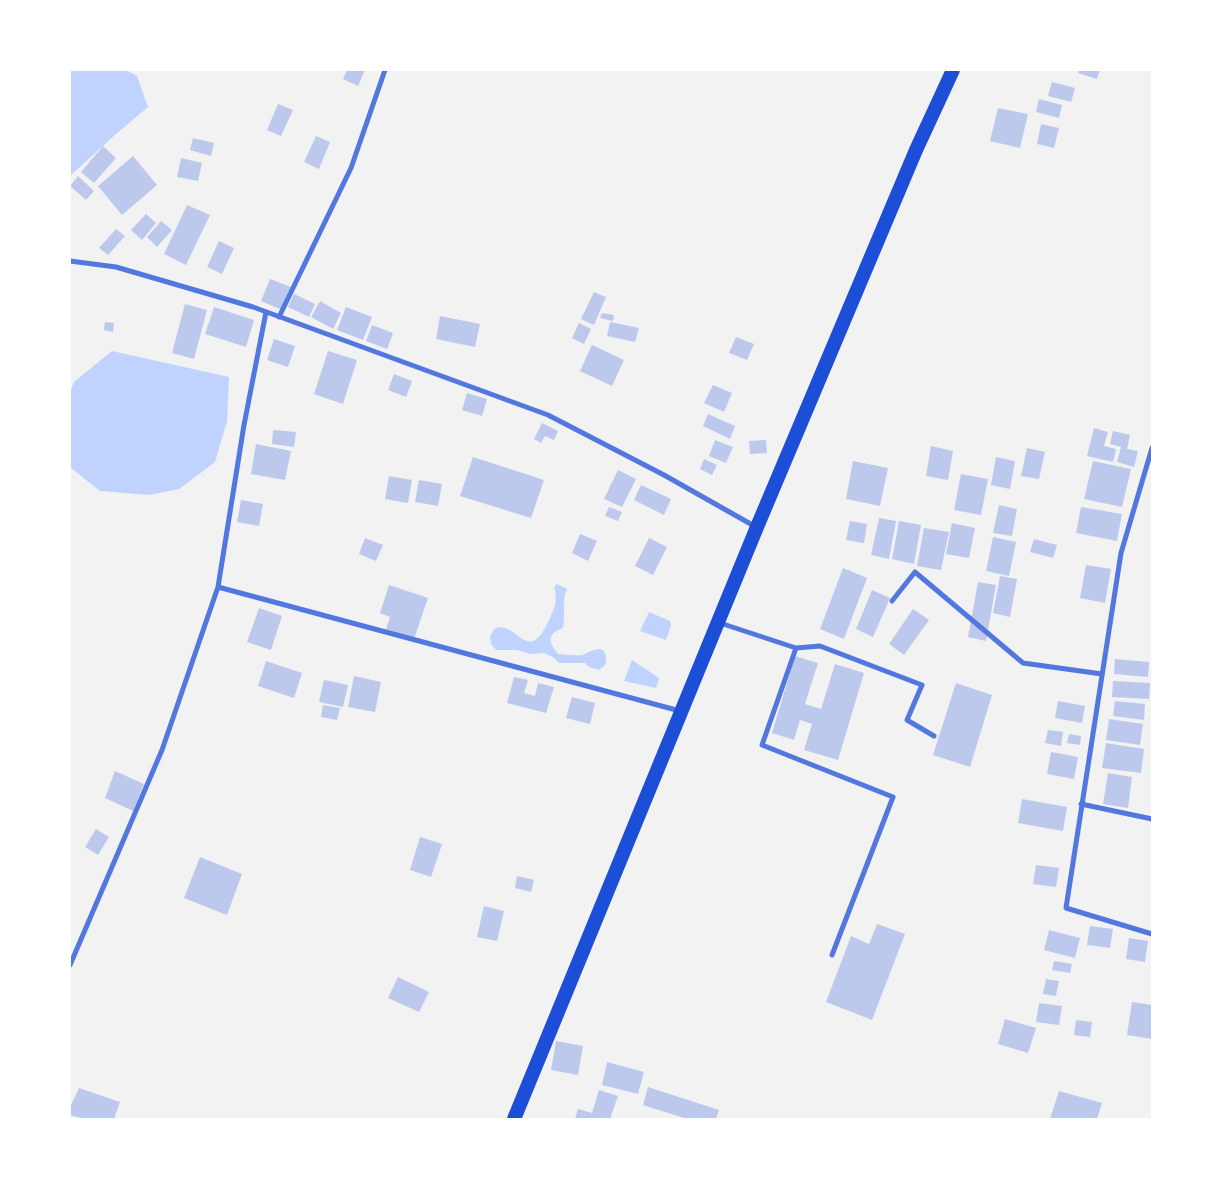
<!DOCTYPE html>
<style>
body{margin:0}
#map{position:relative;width:1222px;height:1189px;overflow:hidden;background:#f2f2f2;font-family:Lato,sans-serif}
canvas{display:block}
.frame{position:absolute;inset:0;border:71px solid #fff;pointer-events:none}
</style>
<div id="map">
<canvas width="1222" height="1189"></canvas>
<div class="frame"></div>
</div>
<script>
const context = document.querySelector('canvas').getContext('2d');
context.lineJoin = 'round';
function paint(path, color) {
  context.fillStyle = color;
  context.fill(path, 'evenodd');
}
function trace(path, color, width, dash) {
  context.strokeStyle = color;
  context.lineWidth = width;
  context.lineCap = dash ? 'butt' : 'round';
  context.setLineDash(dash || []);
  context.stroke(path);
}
paint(new Path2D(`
 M70,70H126L137,76L148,107L116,134L70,176Z
 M112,351L229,377L227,421L215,462L179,489L149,495L100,491L70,467V393L74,382Z
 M557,584L567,589C561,601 566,615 563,628C546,634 549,642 558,654C565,654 575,656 582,655C589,653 605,641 606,658C607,664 604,667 599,670L589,667L585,663H559L553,657L544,653L530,654L517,650H496L491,644L490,636L495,628C518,621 528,667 549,620C555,607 558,601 554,587Z
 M649,612L670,621L671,626L666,640L640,631Z
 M632,660L659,678L656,688L624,681Z`), '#bfd3fe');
paint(new Path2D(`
 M347,70H365L358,86L343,79Z
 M1079,70H1100L1097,79L1078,73Z
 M1052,82L1075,88L1071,102L1048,96Z
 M1039,99L1062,105L1059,118L1036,112Z
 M278,104L293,110L281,136L267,130Z
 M998,108L1028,114L1020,148L990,141Z
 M1041,124L1059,128L1054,148L1037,144Z
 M316,136L330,142L319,169L304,162Z
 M193,138L214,143L211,156L190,150Z
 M103,146L116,158L94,183L81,172Z
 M133,156L157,185L122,215L98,186Z
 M181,158L202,163L198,181L177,177Z
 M78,176L94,191L86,200L70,186Z
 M187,205L210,215L186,265L164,254Z
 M146,214L156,223L142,240L131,230Z
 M161,221L172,230L157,247L147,237Z
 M116,229L125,236L108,255L99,248Z
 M219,241L234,248L222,274L207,267Z
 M270,279L291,287L282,310L261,301Z
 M594,292L606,297L594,325L581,319Z
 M294,294L315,304L309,317L288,307Z
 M320,301L341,313L333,329L311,317Z
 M185,304L207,310L194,359L172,353Z
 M214,307L254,320L246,347L205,334Z
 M346,307L372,317L363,340L337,330Z
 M602,313L614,315L613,321L600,318Z
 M440,316L480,324L475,347L436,339Z
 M105,322L114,323L113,332L104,330Z
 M610,322L639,328L635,342L607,336Z
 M579,323L591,329L584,344L572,338Z
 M372,325L393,333L387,349L366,341Z
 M736,337L754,344L747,360L729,353Z
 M274,339L295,346L288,367L267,360Z
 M592,345L624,360L612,386L580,371Z
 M328,351L357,360L343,404L314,394Z
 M394,374L412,381L406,397L388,390Z
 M713,385L732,393L724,412L704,403Z
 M467,393L487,399L482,416L462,410Z
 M708,414L735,426L730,439L703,426Z
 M542,423L558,431L554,440L545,436L541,443L534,439Z
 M1094,428L1108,432L1104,446L1116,449L1113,462L1087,456Z
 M273,430L296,432L294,447L272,444Z
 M1113,431L1130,435L1127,449L1138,451L1134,467L1117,462L1121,447L1110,444Z
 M715,440L733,447L726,463L709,456Z
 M766,440L767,453L750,454L749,441Z
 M256,444L291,451L285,480L251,474Z
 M931,446L953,451L948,480L926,476Z
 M1027,448L1045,452L1039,479L1021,476Z
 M473,457L544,480L531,518L460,496Z
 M996,457L1015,461L1010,489L991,485Z
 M704,459L717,465L712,475L700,469Z
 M853,461L888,468L880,506L846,499Z
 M1093,461L1131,469L1122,507L1084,499Z
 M618,470L636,479L622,507L604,499Z
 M961,474L988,479L981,515L954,510Z
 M389,476L412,480L408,503L385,499Z
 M419,480L442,484L438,506L415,502Z
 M641,485L671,499L664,515L634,500Z
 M241,500L263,504L259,526L237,522Z
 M999,505L1017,509L1012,536L993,533Z
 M609,507L622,512L618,521L605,516Z
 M1081,507L1122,514L1117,541L1076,533Z
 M879,518L896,521L889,559L871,555Z
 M850,521L867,524L864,543L846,540Z
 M899,521L921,525L914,564L892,559Z
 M952,523L975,528L969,558L946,554Z
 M924,528L949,532L941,570L917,566Z
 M580,534L597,541L588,561L572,553Z
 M993,537L1016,542L1009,576L986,571Z
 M365,538L383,545L376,561L359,554Z
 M649,538L667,547L653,575L635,566Z
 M1034,539L1057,545L1053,558L1030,552Z
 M1086,565L1111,569L1105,603L1080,598Z
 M843,568L867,578L844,639L820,629Z
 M1000,576L1017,579L1010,617L993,613Z
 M978,582L996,585L986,641L968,637Z
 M389,585L428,598L414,639L386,629L390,617L380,613Z
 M872,590L890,598L873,637L856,629Z
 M259,608L282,616L271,650L247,642Z
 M913,609L929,620L904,655L889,644Z
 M795,656L818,663L805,704L821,709L835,664L864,673L838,760L804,750L812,724L800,720L794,740L772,733Z
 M1115,659L1149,662L1148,677L1114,674Z
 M266,661L302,673L294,698L258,686Z
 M354,676L381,682L375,712L348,707Z
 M514,677L528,680L524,693L535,696L538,683L554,687L546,713L507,703Z
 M324,680L348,685L343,707L319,702Z
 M1113,681L1150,683L1149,699L1112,697Z
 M956,683L992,695L970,767L933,755Z
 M572,697L595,703L590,724L566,718Z
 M1058,701L1085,706L1082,723L1055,718Z
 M1115,701L1145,704L1144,720L1113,716Z
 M323,705L340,708L337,720L321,717Z
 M1109,719L1143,724L1140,745L1106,740Z
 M1048,730L1063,732L1061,746L1045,743Z
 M1069,734L1081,736L1080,745L1067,743Z
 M1106,743L1144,749L1141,773L1102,768Z
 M1051,752L1078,757L1074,779L1047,774Z
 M115,771L144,784L133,811L105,798Z
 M1108,773L1132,777L1128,808L1103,804Z
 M1022,799L1067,807L1063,831L1018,823Z
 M96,829L109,837L98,855L85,847Z
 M420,837L442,844L431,877L410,870Z
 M200,857L242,874L227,915L184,898Z
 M1036,865L1059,868L1056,887L1033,884Z
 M517,876L534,880L531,892L515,888Z
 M484,906L504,911L497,941L477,937Z
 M877,924L905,934L872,1020L826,1002L851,936L869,944Z
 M1090,926L1113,929L1110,948L1087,945Z
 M1049,930L1080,938L1075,958L1044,950Z
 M1129,938L1148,941L1145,962L1126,959Z
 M1054,961L1072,964L1070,973L1052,970Z
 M398,977L429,992L419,1012L388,998Z
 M1046,979L1059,981L1056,996L1043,994Z
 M1132,1002L1152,1005V1039L1127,1035Z
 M1039,1003L1062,1006L1059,1025L1036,1022Z
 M1005,1019L1036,1028L1028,1053L998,1044Z
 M1076,1020L1092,1022L1090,1037L1074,1035Z
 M556,1041L583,1046L578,1075L551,1070Z
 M607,1062L644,1072L638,1094L602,1085Z
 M648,1087L719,1110L716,1119H687L643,1105Z
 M79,1088L120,1102L114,1119H84L70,1115V1107Z
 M599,1090L618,1096L610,1119H575L578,1109L592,1113Z
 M1059,1091L1102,1103L1097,1119H1050Z`), '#bdc9ec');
trace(new Path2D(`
 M70,261L116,267L253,307L548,415L664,475L756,527
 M279,317L351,168L385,70
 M1152,448L1121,553L1066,908L1152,934
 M218,587L680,711
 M892,601L915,572L1023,663L1102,674
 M720,623L796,648L762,745L893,797L832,955
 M796,648L820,646L922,685L907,720L934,736
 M1081,804L1152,819
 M70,965L162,750L218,587L244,425L266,312`), '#5277de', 5);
trace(new Path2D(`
 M514,1119L757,527L916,150L953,70`), '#1d4ed8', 14);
</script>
